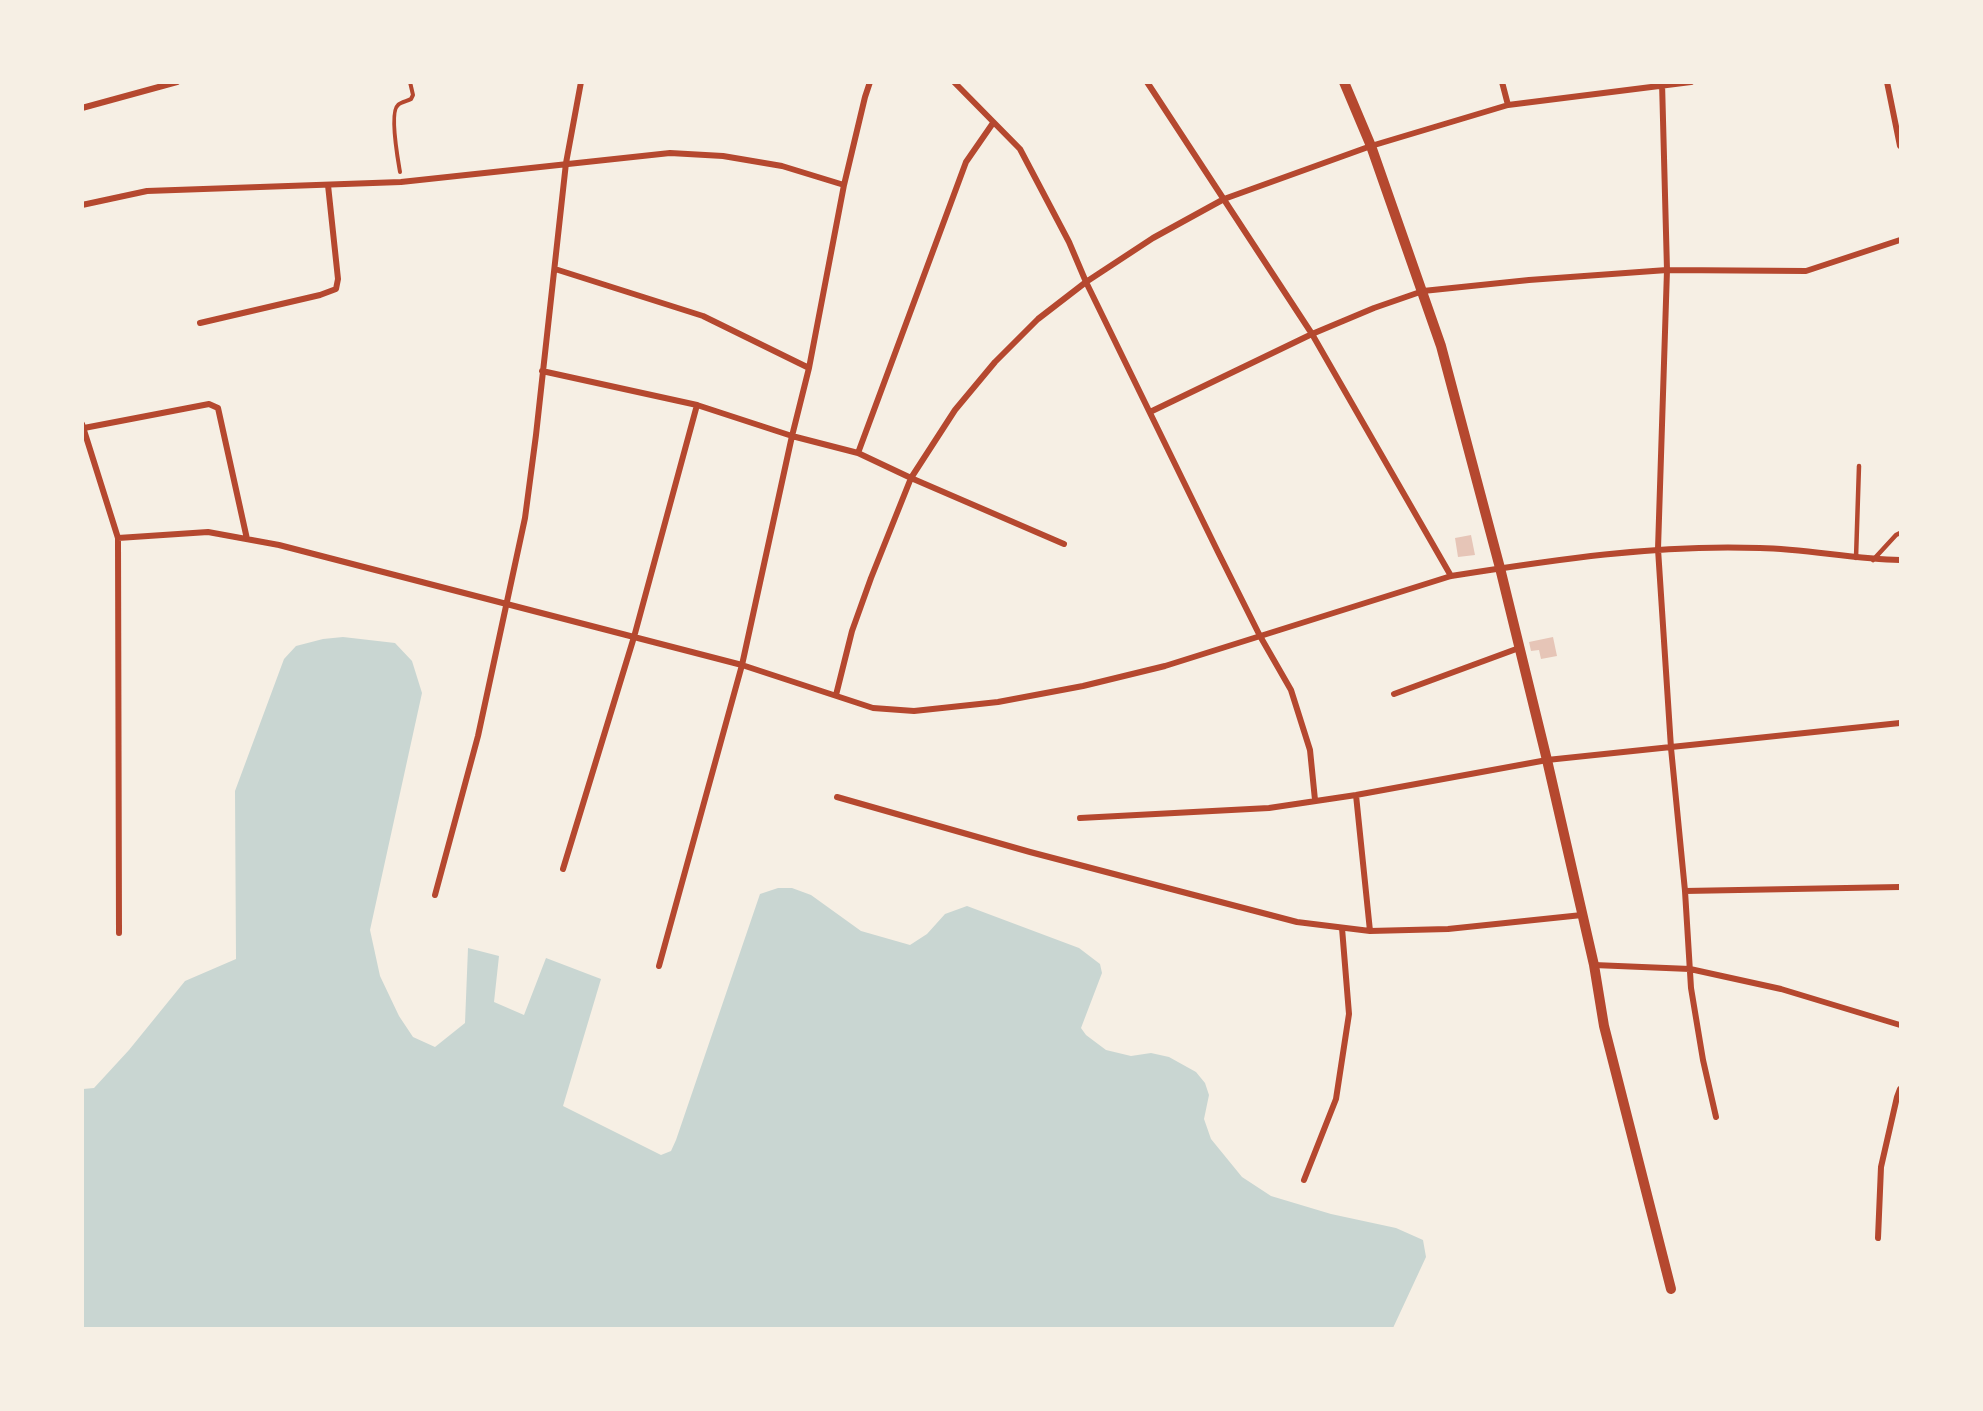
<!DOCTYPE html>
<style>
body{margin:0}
#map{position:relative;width:1983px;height:1411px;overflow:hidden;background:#f6efe4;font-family:"Work Sans",sans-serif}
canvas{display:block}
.frame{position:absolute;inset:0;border:84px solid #f6efe4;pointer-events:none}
</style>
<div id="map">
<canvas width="1983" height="1411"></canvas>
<div class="frame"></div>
</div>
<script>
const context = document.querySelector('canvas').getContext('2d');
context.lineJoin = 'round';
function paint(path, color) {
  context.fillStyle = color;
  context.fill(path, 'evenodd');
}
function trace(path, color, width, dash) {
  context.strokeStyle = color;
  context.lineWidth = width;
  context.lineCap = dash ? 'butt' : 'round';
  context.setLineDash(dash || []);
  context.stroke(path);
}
paint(new Path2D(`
 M343,637L395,643L412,661L422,693L370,930L380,976L399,1016L413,1037L435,1047L465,1023L468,948L499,956L494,1002L524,1015L546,958L601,979L563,1106L661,1155L671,1151L676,1140L760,894L778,888H792L811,895L861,931L910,945L927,934L945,914L967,906L1079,948L1100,964L1102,973L1081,1028L1086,1035L1106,1050L1131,1056L1151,1053L1169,1057L1196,1072L1205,1083L1209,1095L1204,1119L1211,1139L1242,1177L1271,1196L1331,1214L1396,1228L1423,1240L1426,1257L1393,1328H83V1089L94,1088L129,1050L185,981L236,959L235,791L284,659L296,646L323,639Z`), '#c9d6d2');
paint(new Path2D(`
 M1471,535L1475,555L1458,557L1455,538Z
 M1553,637L1557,656L1541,659L1539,650L1531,651L1529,642Z`), '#e6c5b7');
trace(new Path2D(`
 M400,172C398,160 389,112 398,105C401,102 408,101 411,99L413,95L410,82`), '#b5482f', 4);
trace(new Path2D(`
 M1856,558L1859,466
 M1873,560L1896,535L1900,533`), '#b5482f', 4.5);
trace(new Path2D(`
 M954,82L1020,149L1069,242L1086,282L1218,552L1260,636L1291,690L1310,750L1315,800
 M1147,82L1312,334L1451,576
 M1502,82L1508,105
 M1662,82L1667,270L1658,549L1671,748L1685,891L1691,988L1703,1060L1716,1117
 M1887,82L1900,146
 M82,108L177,82
 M82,205L147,191L401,182L670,153L723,156L782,166L844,185
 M555,269L703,316L809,368
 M200,323L320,295L336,289L338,279L328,185
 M542,371L697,405L792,436L858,453L911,478L1064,544
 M1150,412L1312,334L1374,308L1423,291L1529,280L1667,270L1806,271L1900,240
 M82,424L118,538L119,933
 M84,428L209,404L218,408L247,539
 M858,453L966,162L993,123
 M118,538L208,532L279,545L742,665L873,708L914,711L998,702L1083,686L1165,666L1451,576C1553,560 1656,544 1760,548C1807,549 1853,559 1900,560
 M1394,694L1519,648
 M836,695L852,631L871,578L911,478L955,410L995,362L1038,319L1086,282L1153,238L1224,199L1371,146L1508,105L1691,82
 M1356,795L1370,931
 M837,797L1030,852L1297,922L1370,931L1448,929L1582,915
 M1080,818L1269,808L1356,795L1547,760L1900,723
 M563,869L634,637L697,405
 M1685,891L1900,887
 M435,895L478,736L525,518L536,435L566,163L581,82
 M1594,965L1690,969L1781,989L1900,1025
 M659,966L742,665L792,436L809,368L844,185L865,97L870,82
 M1304,1180L1336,1099L1349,1014L1342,928
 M1878,1238L1881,1167L1897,1097L1900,1089`), '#b5482f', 6);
trace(new Path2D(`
 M1344,82L1371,146L1441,346L1500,568L1547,760L1594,965L1604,1026L1671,1289`), '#b5482f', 10);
</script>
